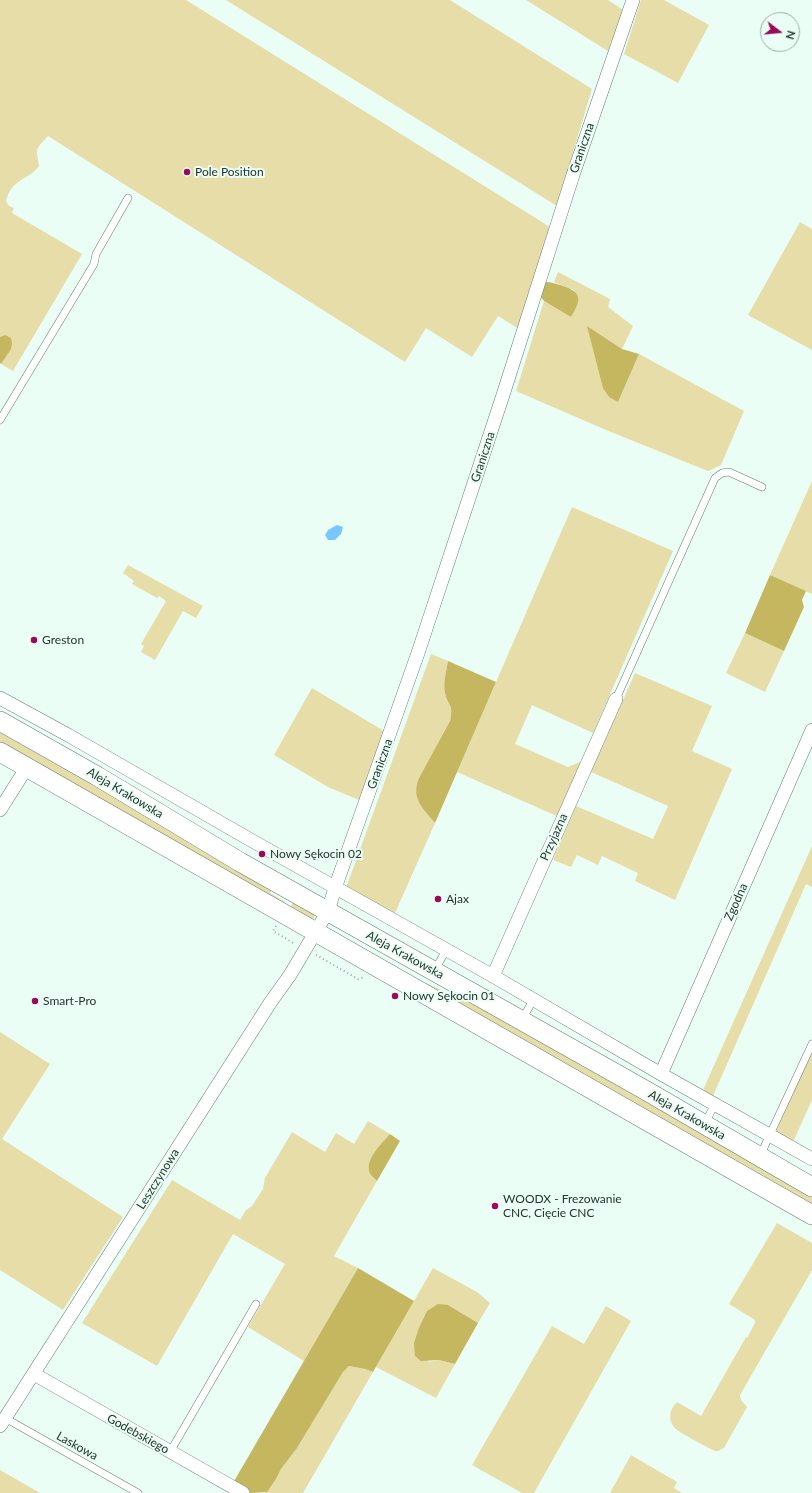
<!DOCTYPE html>
<meta charset="utf-8">
<style>
body{margin:0}
#map{position:relative;width:812px;height:1493px;overflow:hidden;background:#eafef6;font-family:Lato,sans-serif}
canvas{display:block}
.north{position:absolute;left:760px;top:12px;width:40px;height:40px;box-sizing:border-box;background:#eafef6;border:1px solid #9cada6;border-radius:50%;rotate:106deg;font-size:11px;font-weight:700;line-height:16px;text-align:center;color:#26332e}
.north::after{content:'';display:block;margin:auto;width:14px;height:18px;background:#9b0a5a;clip-path:polygon(50% 0,100% 100%,50% 72%,0 100%)}
</style>
<div id="map">
<canvas width="812" height="1493"></canvas>
<div class="north">N</div>
</div>
<script>
const context = document.querySelector('canvas').getContext('2d');
context.lineJoin = 'round';
function paint(path, color) {
  context.fillStyle = color;
  context.fill(path, 'evenodd');
}
function trace(path, color, width, dash) {
  context.strokeStyle = color;
  context.lineWidth = width;
  context.lineCap = dash ? 'butt' : 'round';
  context.setLineDash(dash || []);
  context.stroke(path);
}
function label(font, color, halo, rows, align = 'center') {
  context.font = font + ' Lato,sans-serif';
  context.lineWidth = 4;
  context.setLineDash([]);
  context.textBaseline = 'middle';
  context.strokeStyle = halo;
  context.fillStyle = color;
  for (const [text, x, y, turn = 0] of rows) {
    context.save();
    context.translate(x, y);
    context.rotate((+turn || 0) * Math.PI / 180);
    context.textAlign = isNaN(turn) ? turn : align;
    if (halo) context.strokeText(text, 0, 0);
    context.fillText(text, 0, 0);
    context.restore();
  }
}
paint(new Path2D(`
 M0,0H186L550,227L519,329L498,316L472,357L426,328L405,362L48,136C35,150 36,148 39,166C29,180 12,178 6,201L9,206L14,208L12,213L82,254L13,371L1,364L5,357V335L0,337Z
 M226,0H450L592,89L557,206Z
 M526,0H608L623,10L608,51Z
 M641,0H664L709,25L678,83L624,54Z
 M800,222L812,229V350L748,315Z
 M558,272L610,299L608,307L633,326L622,349L588,327L618,402L639,354L744,411L721,465L708,471L606,430L516,391L544,301L571,317L574,290L554,282Z
 M812,481V594L770,575Z
 M572,507L673,551L593,733L532,705L515,744L568,767L580,762L582,763L559,817L457,772Z
 M128,565L203,606L196,618L183,611L155,660L141,652L144,646L141,644L166,601L159,596L157,598L132,584L134,581L123,573Z
 M745,633L784,651L765,692L726,673Z
 M431,654L448,661C446,672 443,683 445,693C448,707 454,703 450,721L419,778L420,804L435,823L395,913L346,888Z
 M635,673L712,706L692,751L732,769L675,900L635,881L638,873L602,856L598,865L577,855L571,867L553,860L576,806L653,839L668,806L591,772Z
 M312,688L384,731L359,800L328,787L274,755Z
 M0,732L273,888L270,893L285,902L283,906L0,744Z
 M812,846V887L806,884L713,1096L703,1090Z
 M293,902L315,915L314,918L310,920L290,909Z
 M426,983L478,1007L812,1196V1206L425,985Z
 M0,1032L50,1064L2,1139L123,1217L63,1310L0,1270Z
 M812,1050V1100L793,1142L776,1132Z
 M368,1121L390,1134C382,1143 366,1158 369,1171C370,1175 374,1178 377,1181L334,1256L358,1268L304,1361L248,1327L285,1264L233,1234L157,1366L82,1323L172,1180L240,1220L246,1210L252,1206L263,1189L265,1178L292,1132L325,1152L336,1133L354,1144Z
 M777,1223L812,1243V1270L740,1395L741,1400L747,1407L724,1448L718,1451H715C707,1447 677,1432 673,1426C668,1417 670,1409 677,1402L701,1416L746,1337L747,1338L755,1323V1320L729,1304Z
 M433,1268L477,1292L490,1303L478,1323L448,1305L428,1362L439,1360L455,1364L436,1398L376,1367Z
 M606,1306L631,1321L534,1493H522L472,1465L552,1326L584,1344Z
 M349,1366L365,1369L373,1372L303,1493H265L276,1479L281,1469L297,1448L343,1372Z
 M631,1455L677,1482L674,1488L682,1493H610Z
 M0,1470L40,1493H0Z`), '#e6dda8');
paint(new Path2D(`
 M544,282C552,282 558,284 566,287C584,294 579,303 571,317L544,301L539,295Z
 M587,326L622,349L639,354L618,402L609,397L603,388Z
 M5,335L11,338L12,344L11,349L1,364L0,363V337Z
 M770,575L806,591L802,600L804,607L784,651L745,633Z
 M448,661L496,682L435,823C422,807 411,799 419,778L450,721C454,703 448,707 445,693C443,683 446,672 448,661Z
 M390,1134L400,1141L377,1181C374,1178 370,1175 369,1171C366,1158 382,1143 390,1134Z
 M358,1268L414,1301L373,1372L365,1369L349,1366L343,1372L297,1448L281,1469L276,1479L267,1492L251,1493L233,1483Z
 M438,1304L448,1305L478,1323L455,1364L439,1360L421,1361L415,1356L414,1343L419,1328L427,1311Z`), '#c5b760');
paint(new Path2D(`
 M337,525L343,527L341,534L335,540H328L325,535L328,530Z`), '#78c7fd');
const lane = new Path2D(`
 M0,420L94,264L96,254L128,198
 M616,699L715,478L722,473L729,472L762,487
 M435,970L446,950
 M522,1020L533,1000
 M705,1123L715,1104
 M760,1156L812,1044
 M5,1418L138,1493
 M170,1452L256,1304`);
const street = new Path2D(`
 M0,698L68,735L249,839L493,976L661,1074L812,1159
 M0,810L27,767
 M493,976L616,699
 M661,1074L812,730
 M34,1374L243,1493
 M0,1426L270,1003L290,975L328,911L335,888L418,653L503,395L573,175L633,0`);
const secondary = new Path2D(`
 M0,721L97,776L240,862L645,1090L812,1187
 M0,752L812,1215`);
trace(lane, '#5f7e72', 8);
trace(street, '#5f7e72', 14);
trace(secondary, '#5f7e72', 20);
trace(new Path2D(`
 M276,926L273,931L295,944
 M316,955L358,979L364,977`), '#95a6a0', 2, [1, 3]);
trace(lane, '#fff', 7);
trace(street, '#fff', 13);
trace(secondary, '#fff', 19);
for (const [x, y, r, color] of [
 [187,172,4,"#9b0a5a"],
 [34,640,4,"#9b0a5a"],
 [262,854,4,"#9b0a5a"],
 [438,899,4,"#9b0a5a"],
 [395,996,4,"#9b0a5a"],
 [35,1001,4,"#9b0a5a"],
 [495,1206,4,"#9b0a5a"]
]) {
  const dot = new Path2D();
  dot.arc(x, y, r, 0, 2 * Math.PI);
  context.fillStyle = color;
  context.fill(dot);
  trace(dot, '#eafef6', 1.5);
}
label('12px', '#26332e', '#eafef6', [
 ["Graniczna",582,148,-71],
 ["Graniczna",483,457,-72],
 ["Graniczna",380,764,-70],
 ["Aleja Krakowska",125,793,31],
 ["Przyjazna",554,837,-66],
 ["Zgodna",736,902,-66],
 ["Aleja Krakowska",405,955,29],
 ["Aleja Krakowska",687,1115,30],
 ["Leszczynowa",158,1179,-58],
 ["Godebskiego",138,1434,29],
 ["Laskowa",77,1446,29]
]);
label('12px', '#26332e', '#eafef6', [
 ["Pole Position",195,172],
 ["Greston",42,640],
 ["Nowy Sękocin 02",270,854],
 ["Ajax",446,899],
 ["Nowy Sękocin 01",403,996],
 ["Smart-Pro",43,1001],
 ["WOODX - Frezowanie",503,1199],
 ["CNC, Cięcie CNC",503,1213]
], 'left');
</script>
